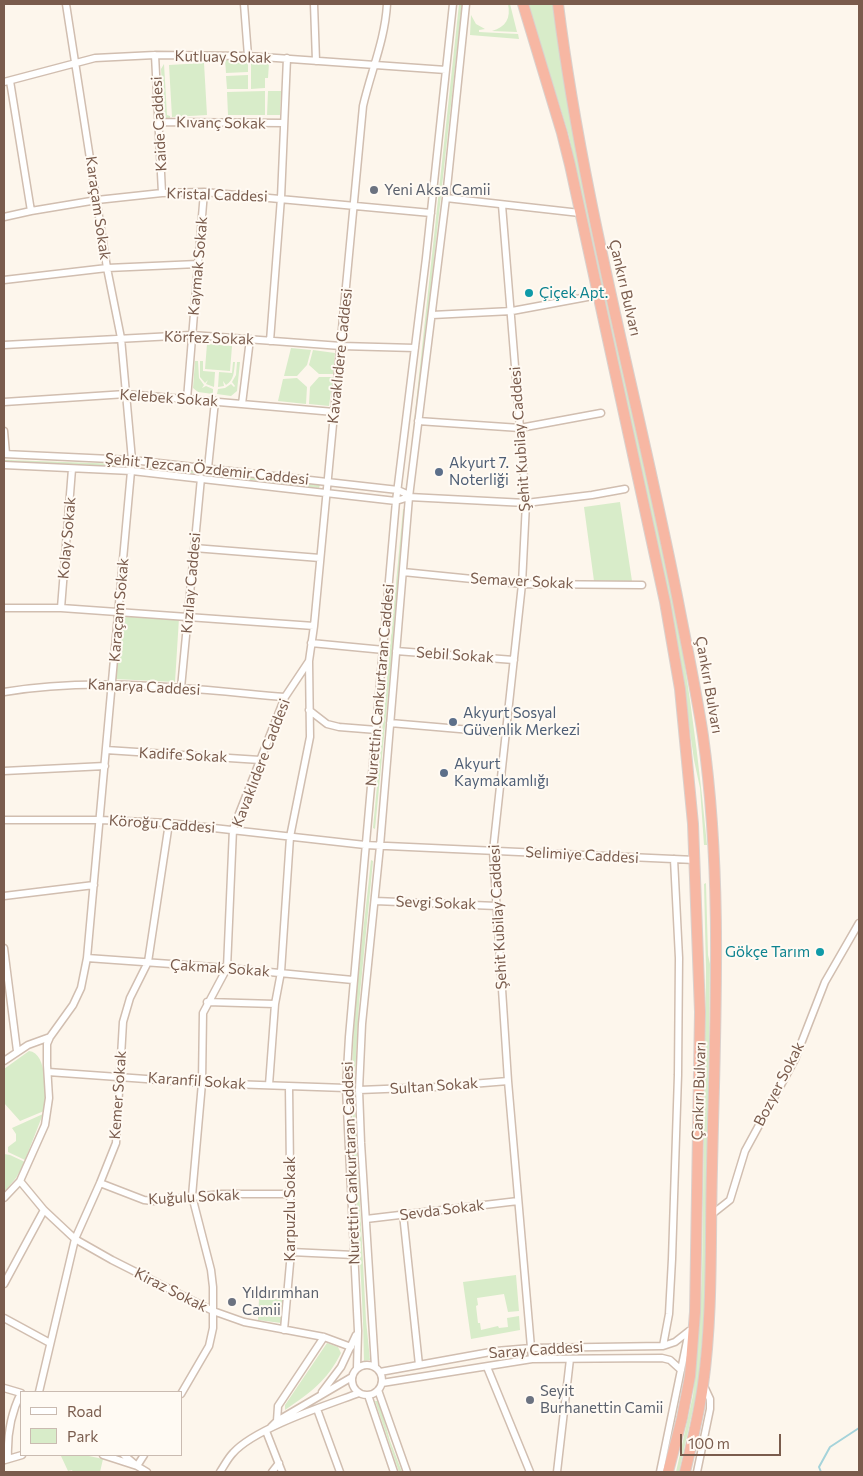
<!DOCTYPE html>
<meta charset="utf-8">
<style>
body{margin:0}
#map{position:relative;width:863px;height:1476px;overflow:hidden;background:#fdf6ec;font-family:Commissioner,sans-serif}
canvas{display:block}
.frame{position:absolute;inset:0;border:5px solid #7a5c4d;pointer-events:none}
.legend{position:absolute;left:20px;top:1391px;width:162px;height:65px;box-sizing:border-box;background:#fffaf3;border:1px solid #cabbb1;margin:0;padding:6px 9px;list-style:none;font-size:15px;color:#7a5c4d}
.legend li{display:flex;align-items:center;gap:10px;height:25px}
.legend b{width:25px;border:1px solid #cabbb1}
.scale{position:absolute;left:680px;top:1434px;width:101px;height:22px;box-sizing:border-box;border:2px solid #7a5c4d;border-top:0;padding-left:6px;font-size:15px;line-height:18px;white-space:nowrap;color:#7a5c4d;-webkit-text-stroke:4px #fffaf3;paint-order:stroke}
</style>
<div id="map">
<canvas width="863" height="1476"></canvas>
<div class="frame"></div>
<ul class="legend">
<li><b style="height:6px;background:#fff"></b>Road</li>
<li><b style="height:14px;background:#d8ecc9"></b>Park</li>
</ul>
<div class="scale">100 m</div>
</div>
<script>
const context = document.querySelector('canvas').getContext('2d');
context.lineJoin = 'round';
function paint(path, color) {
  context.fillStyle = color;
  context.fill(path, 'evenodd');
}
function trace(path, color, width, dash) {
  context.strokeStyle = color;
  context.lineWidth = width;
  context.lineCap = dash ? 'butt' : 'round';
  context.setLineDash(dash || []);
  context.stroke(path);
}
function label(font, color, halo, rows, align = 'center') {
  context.font = font + ' Commissioner,sans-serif';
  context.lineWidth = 4;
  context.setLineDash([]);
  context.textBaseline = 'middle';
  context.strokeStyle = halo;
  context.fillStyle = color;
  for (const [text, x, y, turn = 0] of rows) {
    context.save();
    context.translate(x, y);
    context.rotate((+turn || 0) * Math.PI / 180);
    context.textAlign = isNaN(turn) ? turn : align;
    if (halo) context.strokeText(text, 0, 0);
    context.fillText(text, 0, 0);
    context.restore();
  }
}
paint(new Path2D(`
 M459,4H462L410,478H408Z
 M508,4H510L517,32L492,31C506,27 511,18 508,4Z
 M528,4H553C563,82 577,160 593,237C622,376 659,513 683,653C693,717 701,781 707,845H704L700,788L694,760L680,662L569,136Z
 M471,15L476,24L485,29L479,30V32L518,34L519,39L470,35Z
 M233,58V61L248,60V72L226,73L225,59Z
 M204,63L207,115L172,117L169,65Z
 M251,63H269L268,78H265V88L251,89Z
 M164,64L167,115L170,116V119L164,118L161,69Z
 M248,75V89H227L226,76Z
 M265,91V115H228L227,92Z
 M268,91H281L280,115H267Z
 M207,344L232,346L230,371L205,369Z
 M291,348L311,350L307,365L297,376H284Z
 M313,350L335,353L333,374H319L309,365Z
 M195,361H198L199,378L204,385L202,388L206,386L213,389V394L198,392L193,388Z
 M200,361H203V371L215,372L214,387L206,384L208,380L205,383L200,377Z
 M233,362H235C234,372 234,380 226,385L223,381L224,386L218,387L219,372L232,373Z
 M237,362H240L237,391L231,396L217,394L218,389L225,388L231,384L234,387L235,386L232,382L236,375Z
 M319,377H333L329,406L309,404L310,387Z
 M297,378L307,387L306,404L278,401L283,379Z
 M4,460H8L121,464V466L4,462Z
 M149,466L320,485L319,488L149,468Z
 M620,502L632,581H594L584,507Z
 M403,509L406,510L375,829L373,828Z
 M124,614L179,618L175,682L115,679Z
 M371,860L373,861L359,1004L354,1093L366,1320L370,1360L364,1361C363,1272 353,1184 352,1095C351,1017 363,938 371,860Z
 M706,883L708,955L710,964L706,1271L703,1330L698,1387L679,1472H676L693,1395L699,1331L702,1275L706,969L704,884Z
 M29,1051C48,1053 46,1096 44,1111L20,1121L4,1103V1069Z
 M43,1114L25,1160L8,1152V1147L16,1141V1134L12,1128Z
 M4,1154L10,1155L25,1162L16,1178L4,1192Z
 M516,1275L519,1311L508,1312L504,1294L477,1298L478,1305L476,1306L478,1323H480L481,1330L498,1326L499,1328L508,1327L507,1318L519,1316L520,1330L471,1339L463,1282Z
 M259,1299H283L281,1323L258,1320Z
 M327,1343L338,1347L341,1353C327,1381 311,1392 285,1410V1405Z
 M375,1401H379L390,1441L402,1472H399Z
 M61,1456H89L103,1459L100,1472H73L72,1470L68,1471Z`), '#d8ecc9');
trace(new Path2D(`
 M821,1472L819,1467L830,1447L859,1428`), '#a5d3da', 2);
const minor = new Path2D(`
 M244,4L248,56
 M314,4L316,61
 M155,55L162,193
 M10,81L31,211
 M4,82L95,58L155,55L248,56L446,70
 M159,122L284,123
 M446,198L580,213
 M502,205L526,503L522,584L493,851L508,1081L532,1359
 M4,217L31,211L97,200L162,193L204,192L431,213
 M4,280L107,268L198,264
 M432,315L512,311L598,295
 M270,341L281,198L287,58
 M4,345L192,335L341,346L415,348
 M187,399L204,192
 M4,402L126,394L334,412
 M242,404L250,339
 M418,421L520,428L601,413
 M4,431L6,454
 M4,454L132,460L398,490L409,495
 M4,465L132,471L396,501L409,497L526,503L592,495L625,489
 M208,468L215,401
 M194,548L320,558
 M403,572L522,584L642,585
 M4,608H61L314,626
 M61,608L72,469
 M311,643L384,650
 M396,651L514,660
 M181,688L201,478
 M4,692C96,676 192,689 285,697
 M309,710L327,724L339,727L377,730
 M390,723L506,733
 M106,750L260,760
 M4,771L105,766
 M4,820H100L169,823L365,845L695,860
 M4,896L94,885
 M375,901L497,906
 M4,948L17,1051
 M87,958L227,968L353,980
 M207,1002L275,1004
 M4,1061L28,1045L50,1037
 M48,1072L202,1083L346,1088
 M269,1085L275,1004L281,972L290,837L310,737L309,662
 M359,1090L435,1087L508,1081
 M20,1181L44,1210L75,1239L112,1260L213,1311L244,1322L324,1337L351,1347
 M100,1183L144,1200L153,1201L222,1194H291
 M4,1198L20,1181L45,1125L49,1098L47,1065V1044L50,1037L73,1005L81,988L87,958L132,460L121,338L107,268L66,4
 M403,1214L419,1365
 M711,1215L730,1200L745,1151L795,1059L825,982L859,923
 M366,1219L518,1201
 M291,1252L354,1255
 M4,1284L44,1210
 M4,1318L50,1343
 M284,1330L291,1252L289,1087
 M663,1346L669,1314L672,1259L678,1075L679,958L674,859
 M352 1380a15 15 0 1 1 30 0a15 15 0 1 1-30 0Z
 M375,1366L361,1143L359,1090L362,1024L380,846L409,497L446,198L466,4
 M487,1367L530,1472
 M357,1368L358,1331L346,1088L349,1037L396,501L426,258L453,4
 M380,1372L496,1351L531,1348L663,1346L675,1342L689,1331
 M382,1383L532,1359L662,1358L670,1360L681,1370
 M4,1388L21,1393
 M378,1390L407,1472
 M39,1392L75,1239L100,1183L116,1143L123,1022L130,998L148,962L169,823
 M322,1392L341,1367L356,1335
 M181,1394L209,1346L213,1328V1287L211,1270L192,1196L202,1083L203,1013L227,968L233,829L285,697L309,661L314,626L363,106C371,71 385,40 387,4
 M368,1395L394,1472
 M317,1409L340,1472
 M277,1421L278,1406L324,1337
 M271,1427L277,1421L352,1377
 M266,1431L282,1472
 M103,1455L137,1466L147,1472
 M124,1455L137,1466L144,1455
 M8,1458C7,1435 11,1413 21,1393
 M5,1460L22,1455
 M220,1472C224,1466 228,1458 233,1453C255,1428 327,1405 359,1393
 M272,1472L279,1463
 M557,1472L570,1359
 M660,1472L689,1331
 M697,1472L710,1409V1399L703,1384`);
const highway = new Path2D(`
 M523,4L562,133L570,165L665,602L680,689L693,824L700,1012L695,1312L690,1376L682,1418L668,1472
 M558,4C583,204 638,399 677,596C686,643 696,689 703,736C723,879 715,1024 712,1168C710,1240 713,1313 703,1385C699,1414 692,1443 685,1472`);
trace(minor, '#d1beb0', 9);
trace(highway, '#dad1cd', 12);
trace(minor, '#fff', 6);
trace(highway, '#f7b7a3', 10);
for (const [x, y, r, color] of [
 [374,190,5,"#6b7280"],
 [529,293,5,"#0f9aa8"],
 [439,472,5,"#5c6f8a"],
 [453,722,5,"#5c6f8a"],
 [444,773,5,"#5c6f8a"],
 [820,952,5,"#0f9aa8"],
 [232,1302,5,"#6b7280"],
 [530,1400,5,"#6b7280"]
]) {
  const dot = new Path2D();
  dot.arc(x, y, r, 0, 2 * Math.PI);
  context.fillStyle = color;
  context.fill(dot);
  trace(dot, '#fffaf3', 2);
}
label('15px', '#7a5c4d', '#fffaf3', [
 ["Kutluay Sokak",223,57,1],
 ["Kıvanç Sokak",221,123,1],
 ["Kaide Caddesi",159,124,-93],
 ["Kristal Caddesi",217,195,2],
 ["Karaçam Sokak",98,208,82],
 ["Kaymak Sokak",198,266,-85],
 ["Çankırı Bulvarı",625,288,77],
 ["Körfez Sokak",209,338,2],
 ["Kavaklıdere Caddesi",340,356,-84],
 ["Kelebek Sokak",169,398,4],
 ["Şehit Kubilay Caddesi",520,439,-94],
 ["Şehit Tezcan Özdemir Caddesi",207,469,6],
 ["Kolay Sokak",67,538,-85],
 ["Semaver Sokak",522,581,3],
 ["Kızılay Caddesi",191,583,-85],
 ["Karaçam Sokak",119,610,-85],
 ["Sebil Sokak",455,655,4],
 ["Nurettin Cankurtaran Caddesi",380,685,-85],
 ["Çankırı Bulvarı",709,685,80],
 ["Kanarya Caddesi",144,687,3],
 ["Kadife Sokak",183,755,3],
 ["Kavaklıdere Caddesi",261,763,-69],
 ["Köroğu Caddesi",162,824,4],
 ["Selimiye Caddesi",582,855,3],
 ["Sevgi Sokak",436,903,2],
 ["Şehit Kubilay Caddesi",498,917,-93],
 ["Çakmak Sokak",220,968,4],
 ["Karanfil Sokak",197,1081,4],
 ["Bozyer Sokak",779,1084,-63],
 ["Sultan Sokak",434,1086,-4],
 ["Çankırı Bulvarı",699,1091,-88],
 ["Kemer Sokak",118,1095,-86],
 ["Nurettin Cankurtaran Caddesi",351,1163,-92],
 ["Kuğulu Sokak",194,1197,-3],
 ["Karpuzlu Sokak",290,1209,-90],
 ["Sevda Sokak",442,1210,-7],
 ["Kiraz Sokak",171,1290,27],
 ["Saray Caddesi",536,1350,-4]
]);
label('15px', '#5b616d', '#fffaf3', [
 ["Yeni Aksa Camii",384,190],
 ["Yıldırımhan",242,1293],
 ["Camii",242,1310],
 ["Seyit",540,1391],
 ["Burhanettin Camii",540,1408]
], 'left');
label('15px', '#0d838f', '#fffaf3', [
 ["Çiçek Apt.",539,293],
 ["Gökçe Tarım",810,952,"right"]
], 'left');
label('15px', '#4e5e75', '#fffaf3', [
 ["Akyurt 7.",449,463],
 ["Noterliği",449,480],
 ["Akyurt Sosyal",463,713],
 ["Güvenlik Merkezi",463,730],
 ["Akyurt",454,764],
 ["Kaymakamlığı",454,781]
], 'left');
</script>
